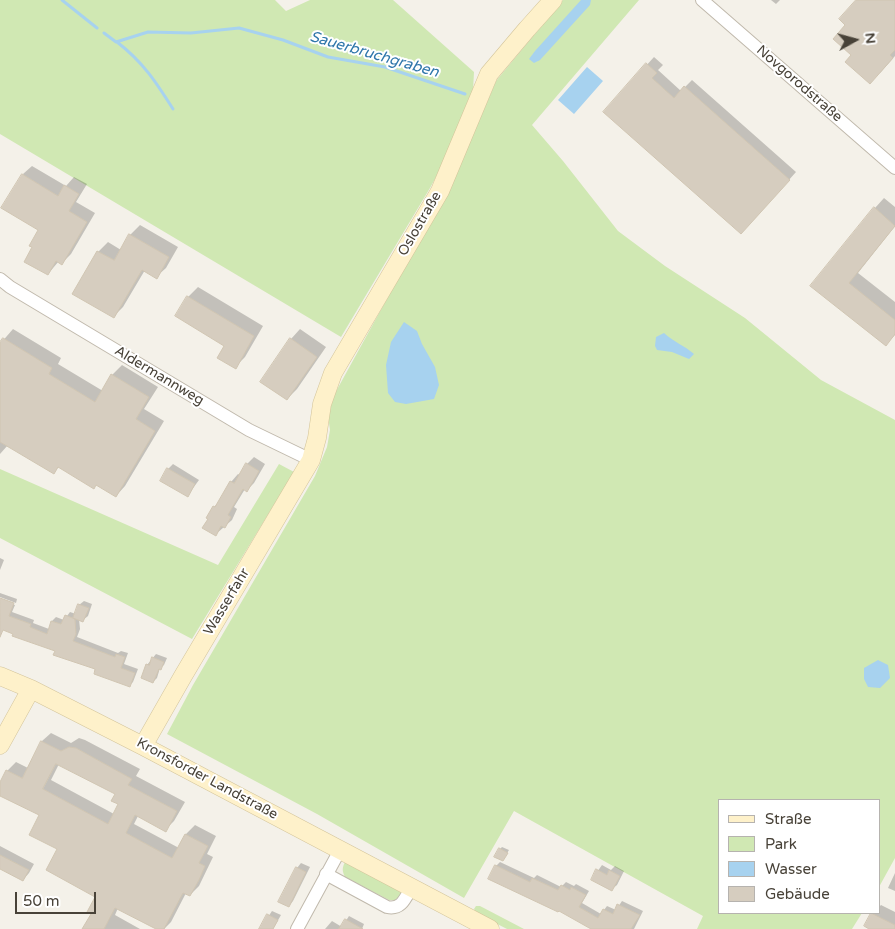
<!DOCTYPE html>
<meta charset="utf-8">
<style>
body{margin:0}
#map{position:relative;width:895px;height:929px;overflow:hidden;background:#f4f1e9;font-family:"Varela Round",sans-serif}
canvas{display:block}
.legend{position:absolute;left:718px;top:799px;width:162px;height:115px;box-sizing:border-box;background:#fff;border:1px solid #b6b3af;margin:0;padding:6px 9px;list-style:none;font-size:15px;color:#484238}
.legend li{display:flex;align-items:center;gap:10px;height:25px}
.legend b{width:25px;border:1px solid #b6b3af}
.north{position:absolute;left:830px;top:15px;width:50px;height:50px;-webkit-text-stroke:4px #fff;paint-order:stroke;rotate:83deg;font-size:14px;font-weight:700;line-height:20px;text-align:center;color:#484238}
.north::after{content:'';display:block;margin:auto;width:18px;height:22px;background:#484238;clip-path:polygon(50% 0,100% 100%,50% 72%,0 100%)}
.scale{position:absolute;left:15px;top:892px;width:81px;height:22px;box-sizing:border-box;border:2px solid #484238;border-top:0;padding-left:6px;font-size:15px;line-height:18px;white-space:nowrap;color:#484238;-webkit-text-stroke:4px #fff;paint-order:stroke}
</style>
<div id="map">
<canvas width="895" height="929"></canvas>
<ul class="legend">
<li><b style="height:6px;background:#fef1ca"></b>Straße</li>
<li><b style="height:14px;background:#d0e8b3"></b>Park</li>
<li><b style="height:14px;background:#a7d2ef"></b>Wasser</li>
<li><b style="height:14px;background:#d6cdbf"></b>Gebäude</li>
</ul>
<div class="north">N</div>
<div class="scale">50 m</div>
</div>
<script>
const context = document.querySelector('canvas').getContext('2d');
context.lineJoin = 'round';
function paint(path, color) {
  context.fillStyle = color;
  context.fill(path, 'evenodd');
}
function trace(path, color, width, dash) {
  context.strokeStyle = color;
  context.lineWidth = width;
  context.lineCap = dash ? 'butt' : 'round';
  context.setLineDash(dash || []);
  context.stroke(path);
}
function label(font, color, halo, rows, align = 'center') {
  context.font = font + ' "Varela Round",sans-serif';
  context.lineWidth = 4;
  context.setLineDash([]);
  context.textBaseline = 'middle';
  context.strokeStyle = halo;
  context.fillStyle = color;
  for (const [text, x, y, turn = 0] of rows) {
    context.save();
    context.translate(x, y);
    context.rotate((+turn || 0) * Math.PI / 180);
    context.textAlign = isNaN(turn) ? turn : align;
    if (halo) context.strokeText(text, 0, 0);
    context.fillText(text, 0, 0);
    context.restore();
  }
}
paint(new Path2D(`
 M0,0H275L286,11L310,0H393L474,72L473,91L441,168L430,188L341,337L0,134Z
 M563,0H639L532,125L563,161L618,231L665,266L745,318L821,380L895,420V858L879,887V800H719V913H862L852,929H697L703,916L514,811L464,898L317,814L167,734L193,685L315,476L327,447L330,430L328,416L334,395L459,168L496,81Z
 M279,464L294,472L192,639L0,538V469L218,565Z
 M345,862L402,890L399,897L395,900H389L345,877C342,871 342,868 345,862Z
 M476,906H480L524,929H507L476,913L474,909Z`), '#d0e8b3');
paint(new Path2D(`
 M581,0H591L590,5L540,60L534,63L529,59L535,51Z
 M587,67L603,81L574,114L558,100Z
 M404,322L417,331L422,344L435,367L439,385L434,399L406,404L395,402L388,393L386,365L391,342Z
 M664,333C674,342 685,346 694,354L689,359L672,352L657,350L655,346L656,337Z
 M878,660L888,665L890,678L880,688L868,687L864,679V668Z`), '#a7d2ef');
paint(new Path2D(`
 M771,0H780L776,4Z
 M858,0H895V56L880,73L853,55L847,25Z
 M654,57L663,65L658,70L681,91L692,80L796,172L748,226L605,111Z
 M32,166L66,186L74,177L87,184L76,202L95,213L71,254L62,263L59,261L48,274L40,230L23,174Z
 M884,198L895,207V226L858,273L895,302V335L885,345L812,286L875,208Z
 M140,225L178,247L166,268L156,277L145,270L123,307L113,317L98,252L108,242L121,250L130,235Z
 M198,287L263,326L245,357L235,367L226,345L188,297Z
 M13,329L61,358L58,364L103,391L112,375L122,365L158,387L144,409L164,421L125,486L116,496L97,484L59,467L53,472L8,445L0,454V344Z
 M300,329L326,347L297,389L287,399L291,339Z
 M254,457L265,464L254,483L247,490L245,489L234,507L237,509L232,520L216,534L214,507L220,501L231,482L238,474L240,475L247,464Z
 M173,464L199,480L188,495L168,469Z
 M0,558L4,560L0,570Z
 M0,593L17,599L16,603L0,597Z
 M0,600L15,605L12,612L34,620L33,623L49,629L52,621L56,617L64,620L70,612L76,614L79,605L84,601L92,604L88,616L83,620L79,619L80,629L77,637L118,653L121,651L128,653L124,664L138,669L133,682L129,686L97,669L56,650L0,628Z
 M156,654L167,658L164,665L160,668L157,678L153,682L147,665Z
 M51,733L71,743L79,738L85,740L140,769L136,776L185,802L174,821L165,830L138,816L134,824L179,848L186,834L195,825L216,836L207,854L213,857L199,886L190,895L186,893L171,922L164,929H158L118,908L115,915L140,929H83L92,913L97,896L59,849L41,814L0,795V785L7,771L16,762L28,768L42,741ZM59,764L117,793L120,804L114,814L51,780Z
 M0,846L34,864L29,873L23,880L0,868Z
 M502,847L509,850L504,858L500,849Z
 M500,862L534,878L537,875L561,887L566,882L574,886L576,884L589,891L582,903L601,914L607,906L616,910L622,901L643,911L634,929H594L496,866Z
 M301,863L310,867L293,901L289,906L297,868Z
 M602,865L611,870L615,866L624,871L617,885L612,889L592,879Z
 M895,873V891L888,888Z
 M881,905L895,912V929H872V914L879,913V907Z
 M272,911L281,915L273,929H260Z
 M349,916L364,924L362,929H325L332,921L342,927Z`), '#0003');
trace(new Path2D(`
 M62,0L97,28
 M104,33L116,42L148,32L191,33L239,28L283,40L328,57L385,67L465,94
 M117,42C143,62 156,82 173,109`), '#a7d2ef', 3);
const building = new Path2D(`
 M856,0H895V50L890,55L893,58L870,84L845,62L851,55L833,39L845,25L839,19Z
 M646,63L657,73L652,78L674,98L684,86L790,180L741,234L603,112Z
 M22,174L58,196L64,185L79,194L69,211L87,222L62,265L56,261L48,275L24,262L32,247L29,246L38,230L1,208Z
 M874,207L895,226L849,283L895,320V334L886,346L810,286Z
 M129,234L169,257L157,279L142,270L114,318L72,294L97,251L114,260Z
 M187,296L254,336L236,369L217,358L224,346L175,316Z
 M3,338L52,368L49,374L95,402L111,374L149,397L136,419L155,431L116,497L96,485L94,489L58,467L54,474L0,442V342Z
 M290,338L317,357L287,400L260,382Z
 M246,463L259,471L247,492L243,489L228,515L231,517L225,528L221,526L216,536L202,528L208,519L206,518L213,506L215,507L230,481L234,483Z
 M167,468L195,484L188,497L160,481Z
 M0,598L14,603L9,616L31,624L30,627L47,634L51,621L61,624L65,615L75,619L76,634L73,641L115,657L116,654L125,657L121,668L135,673L130,687L94,674L95,669L53,655L55,651L12,636L13,634L3,630L0,637Z
 M78,604L89,608L83,622L73,618Z
 M152,657L164,662L161,670L159,669L153,683L141,678L146,664L149,665Z
 M41,741L61,751L69,747L76,748L132,779L128,785L177,811L166,832L135,815L126,833L172,858L185,834L208,846L199,863L205,866L199,880L190,896L183,893L164,929H156L115,908L104,929H82L91,914L87,912L95,897L46,870L57,849L29,835L39,815L0,796V782L6,770L22,778ZM56,764L115,794L111,801L118,804L108,824L43,789Z
 M499,848L508,853L503,861L494,857Z
 M0,855L29,870L23,881L0,869Z
 M495,865L530,882L532,878L558,890L561,885L570,890L571,887L586,895L579,907L598,918L603,909L613,914L617,904L640,915L631,929H591L559,911L558,912L488,879Z
 M296,867L306,872L289,907L278,902Z
 M596,869L607,875L609,870L620,876L612,891L591,880Z
 M871,913L895,925V929H869L864,926Z
 M267,914L278,920L273,929H259Z
 M345,919L363,929H339Z`);
paint(building, '#d6cdbf');
trace(building, '#d0c5b2', 1);
const street = new Path2D(`
 M702,0L895,168
 M0,279L10,287L249,430L311,460
 M326,874L387,907C401,910 405,899 411,888
 M297,929L340,850`);
const secondary = new Path2D(`
 M0,676L31,689L143,746L490,929
 M0,745L31,689
 M143,746L183,676L311,460L317,438L322,404L333,373L440,191L489,74L527,29L553,0`);
trace(street, '#c0b9ac', 14);
trace(secondary, '#d3c49a', 19);
trace(street, '#fff', 12);
trace(secondary, '#fef1ca', 18);
label('14px', '#484238', '#fff', [
 ["Novgorodstraße",799,84,41],
 ["Oslostraße",420,224,-60],
 ["Aldermannweg",159,376,31],
 ["Wasserfahr",227,602,-59],
 ["Kronsforder Landstraße",207,779,28]
]);
label('italic 15px', '#3077ab', '#fff', [
 ["Sauerbruchgraben",374,55,16]
]);
</script>
